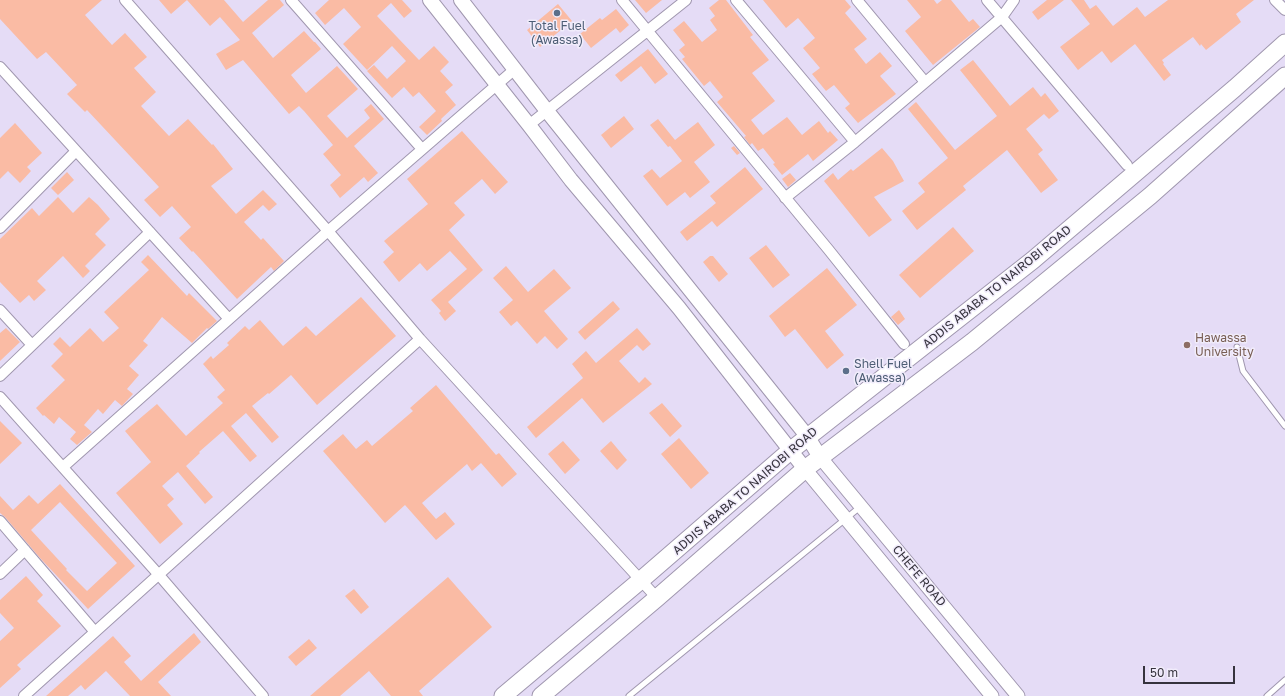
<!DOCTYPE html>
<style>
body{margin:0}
#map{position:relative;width:1285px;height:696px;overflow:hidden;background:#e5dcf6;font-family:"Golos Text",sans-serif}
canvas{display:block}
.scale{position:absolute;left:1143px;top:666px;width:92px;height:18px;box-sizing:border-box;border:2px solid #36333d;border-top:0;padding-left:5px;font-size:12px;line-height:14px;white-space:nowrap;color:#36333d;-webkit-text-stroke:3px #f1ecfb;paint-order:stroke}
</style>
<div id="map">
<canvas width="1285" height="696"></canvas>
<div class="scale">50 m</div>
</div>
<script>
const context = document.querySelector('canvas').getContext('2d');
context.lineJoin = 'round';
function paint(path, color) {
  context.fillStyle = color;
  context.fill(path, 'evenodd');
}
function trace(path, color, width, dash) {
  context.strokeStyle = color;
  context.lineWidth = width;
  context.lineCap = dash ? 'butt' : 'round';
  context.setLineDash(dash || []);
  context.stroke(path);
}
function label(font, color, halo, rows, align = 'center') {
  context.font = font + ' "Golos Text",sans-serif';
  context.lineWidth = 3;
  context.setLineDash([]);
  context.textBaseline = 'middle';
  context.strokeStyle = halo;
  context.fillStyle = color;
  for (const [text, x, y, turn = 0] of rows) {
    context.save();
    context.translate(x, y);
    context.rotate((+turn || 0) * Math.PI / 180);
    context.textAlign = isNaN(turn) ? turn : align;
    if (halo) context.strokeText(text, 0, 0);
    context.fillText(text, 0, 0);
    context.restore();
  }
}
paint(new Path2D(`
 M0,0H102L85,15L112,45L125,33L147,57L134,68L156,92L141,106L169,136L188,119L212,145L213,144L233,169L211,186L236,214L263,190L277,204L269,211L263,205L244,222L261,240L263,238L284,261L274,271L271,267L237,299L193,251L192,252L179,238L191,227L172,206L160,217L144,200L159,187L87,110L85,112L67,94L77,85L46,52L37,59L0,19Z
 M159,0H224L243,22L268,0H280L284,5L252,33L273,58L304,31L314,42H315L321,49L291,75L306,93L337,66L348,78L358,89L327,116L347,138L370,118L364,110L371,104L384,119L354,146L378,173L368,182L364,177L340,198L330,185L341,175L323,154L333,145L304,111L299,106L289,114L243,60L226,70L216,54L240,40L220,17L210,26L187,0L171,14Z
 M329,0H402L412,11L404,18L391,3L377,16L419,60L434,46L449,62L440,71L453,85L445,92L456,105L441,119L442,121L427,135L419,127L436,111L419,92L413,97L404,87L392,98L367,71L374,65L387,79L406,61L392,46L367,70L343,44L361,27L344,8L325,25L315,13Z
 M635,0H662L646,13Z
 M719,0H726L753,35L750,37L769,60L752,73L775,101L751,120L763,135L787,117L802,135L819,121L828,133L830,131L838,140L813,161L808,154L782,175L773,164L775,163L763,148L758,151L752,143L750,145L744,137L746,136L717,102L723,97L710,81L704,86L682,59L685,57L679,50L685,45L673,30L684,21L702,42L717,30L710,20L715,16L709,8Z
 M763,0H845L851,7L845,13L867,39L854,49L866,64L880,52L892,66L880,76L896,94L858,123L845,108L850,104L834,85L826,91L812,74L820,68L803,48L815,38L798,18L786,28Z
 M907,0H934L937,4L942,0H951L969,22L973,19L980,27L933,65L905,31L921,17Z
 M1047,0H1064L1038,20L1032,12Z
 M1071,0H1084L1090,9L1096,5L1113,26L1137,7L1145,17L1168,0H1254L1236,14L1241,22L1206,50L1201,44L1200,46L1193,37L1162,60L1164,63L1163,64L1171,75L1164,81L1135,44L1111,63L1102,51L1078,70L1060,47L1090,24Z
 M558,4L572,21L540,47L527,30Z
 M616,9L629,25L620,33L616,28L591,48L580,34L600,18L602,20Z
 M648,49L668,74L655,84L641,66L621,82L615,75Z
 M973,60L1010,106L1033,87L1041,97L1045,93L1059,111L1049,119L1044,114L1026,129L1043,150L1038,154L1058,180L1041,193L1007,150L963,186L966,190L917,230L902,211L925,192L918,183L948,158L908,109L916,102L955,150L997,116L960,70Z
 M624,116L634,129L611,148L601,135Z
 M658,119L675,140L698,122L715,145L694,162L710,182L690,198L685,192L667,206L643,176L652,169L660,178L682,161L670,146L668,147L650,125Z
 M15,123L42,153L27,167L31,171L20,183L8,171L0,179V138Z
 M462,131L508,182L495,194L482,179L454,203L465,215L449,230L483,270L448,302L456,311L445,321L439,313L441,311L431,300L467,269L450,251L427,271L420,263L399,282L383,262L394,252L384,241L428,204L407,179Z
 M734,146L740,153L737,155L731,148Z
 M882,148L893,161L904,181L874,197L892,220L869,237L824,181L833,173L838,180L851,169L853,171Z
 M745,167L763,189L717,227L712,221L687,241L680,232L716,203L710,196Z
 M67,172L74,180L58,195L51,188Z
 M790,173L796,180L788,187L782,179Z
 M58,197L73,213L89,197L98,205L110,219L95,234L106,245L85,266L90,271L83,278L63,256L37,281L46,290L34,301L29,295L20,303L0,282V239L32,208L39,216Z
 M953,227L974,251L920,298L899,275Z
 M766,245L790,275L773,288L749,258Z
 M148,255L187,296L189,293L217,321L208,329L207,328L192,343L162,317L143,341L148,345L129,366L139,375L127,389L133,394L122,406L115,400L103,414L98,409L84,425L92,432L77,445L70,439L76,432L59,417L54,424L44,415L43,416L36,408L65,380L51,366L63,354L53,344L60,337L70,347L90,328L103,342L119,328L104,312L149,270L141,262Z
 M710,256H713L728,274L719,282L703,262Z
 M506,266L528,292L554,269L571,288L544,311L568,339L557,349L545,336L537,344L517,321L511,326L499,312L513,300L493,278Z
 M827,268L857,305L825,331L844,355L827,369L795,329L785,337L769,316Z
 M361,297L396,336L317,405L291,375L269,394L268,393L252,406L279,437L272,443L246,413L231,426L257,456L250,462L223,431L199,452L200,453L186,466L213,497L205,504L178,472L162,486L174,499L167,505L183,524L160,544L116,493L151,462L125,431L157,404L186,436L223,403L217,397L225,390L203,364L211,356L213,359L229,345L227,343L245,326L249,330L260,320L283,346L306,326L316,336Z
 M613,301L620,309L585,340L578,332Z
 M899,310L905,319L898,325L891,317Z
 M6,328L20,342L0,361V333Z
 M637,328L651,344L643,351L637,345L619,361L639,383L645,377L652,384L603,423L582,398L536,438L527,427L583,378L572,364L586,351L596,363Z
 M436,385L496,455L499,453L517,474L502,487L481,463L472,471L467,464L422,503L436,519L445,512L455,524L436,540L405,505L385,523L323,451L343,434L356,449L367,440L372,446L413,411L410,408Z
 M662,403L682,426L670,437L649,413Z
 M0,421L22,443L0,464Z
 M679,438L709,473L691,489L661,454Z
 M563,441L580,460L565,474L548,454Z
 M611,441L627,460L617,470L600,451Z
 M60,484L135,566L88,609L40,558L5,517L0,513V496L13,510L29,495L38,504ZM60,502L117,563L87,591L66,570L67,569L31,530Z
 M26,576L43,595L37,601L61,626L17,665L21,669L0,688V641L14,628L0,613V600Z
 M448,577L492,627L419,691L423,696H391L369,671L340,696H310Z
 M354,589L369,607L361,614L345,596Z
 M194,633L201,642L158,682L171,696H130L106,671L85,690L81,685L68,696H46L113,636L131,656L124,662L141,681Z
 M309,639L317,648L296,666L288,657Z`), '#fabba4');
const service = new Path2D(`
 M1237,347L1243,371L1285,426
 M629,696L860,507
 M1267,696L1285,680`);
const minor = new Path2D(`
 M125,0L328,231L420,339L657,598
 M291,0L422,149
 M622,0L828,249L904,344
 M736,0L855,142
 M857,0L925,82
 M987,0L1127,165
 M1275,0L1285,10
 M0,67L229,319
 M529,125L686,0
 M785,198L855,142L1002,17L1014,0
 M0,228L76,151
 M0,310L32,345
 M0,376L150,232
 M0,397L159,575L263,696
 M63,467L328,231L515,69
 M0,521L95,632
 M0,574L25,550
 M24,696L420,339`);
const tertiary = new Path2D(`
 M820,457L1018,696
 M805,469L992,696`);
const secondary = new Path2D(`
 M430,0L529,125L571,180L679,308L805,469
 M461,0L547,111L807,436L820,457`);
const trunk = new Path2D(`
 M503,696L641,580L790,451L1033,260L1235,88L1285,43
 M541,696L657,598L805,469L972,342L1150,196L1285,76`);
trace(service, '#a097af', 7);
trace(minor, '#a097af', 12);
trace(tertiary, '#a097af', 15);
trace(secondary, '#a097af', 16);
trace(trunk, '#a097af', 19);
trace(service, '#fff', 5);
trace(minor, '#fff', 10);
trace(tertiary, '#fff', 13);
trace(secondary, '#fff', 14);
trace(trunk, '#fff', 17);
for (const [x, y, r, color] of [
 [557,13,4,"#5c6f8a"],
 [1187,345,4,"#8d6e63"],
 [846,371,4,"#5c6f8a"]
]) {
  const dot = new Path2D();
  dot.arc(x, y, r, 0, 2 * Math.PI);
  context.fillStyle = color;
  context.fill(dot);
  trace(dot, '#f1ecfb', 1.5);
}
label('12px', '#4e5e75', '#f1ecfb', [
 ["Total Fuel",557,26],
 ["(Awassa)",557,40],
 ["Shell Fuel",854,364,"left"],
 ["(Awassa)",854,378,"left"]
]);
label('12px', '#36333d', '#f1ecfb', [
 ["ADDIS ABABA TO NAIROBI ROAD",997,287,-39],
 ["ADDIS ABABA TO NAIROBI ROAD",745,491,-41],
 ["CHEFE ROAD",919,576,50]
]);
label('12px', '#785e54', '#f1ecfb', [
 ["Hawassa",1195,338],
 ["University",1195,352]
], 'left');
</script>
